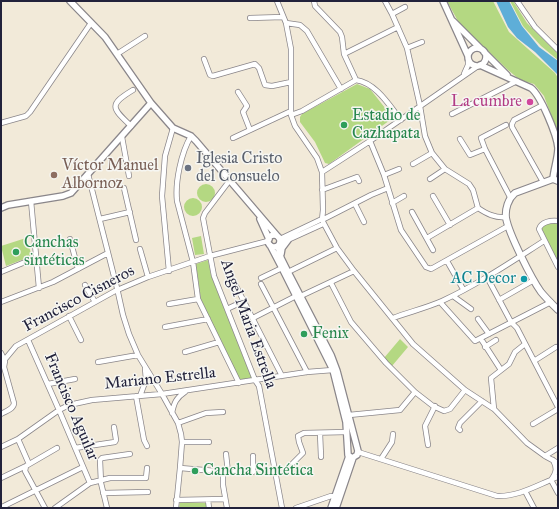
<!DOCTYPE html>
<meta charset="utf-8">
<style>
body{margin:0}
#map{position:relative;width:559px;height:509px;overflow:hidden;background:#f2ead9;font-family:"IM FELL Great Primer",serif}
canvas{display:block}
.frame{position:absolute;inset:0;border:2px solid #22223b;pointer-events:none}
</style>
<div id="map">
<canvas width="559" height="509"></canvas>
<div class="frame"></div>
</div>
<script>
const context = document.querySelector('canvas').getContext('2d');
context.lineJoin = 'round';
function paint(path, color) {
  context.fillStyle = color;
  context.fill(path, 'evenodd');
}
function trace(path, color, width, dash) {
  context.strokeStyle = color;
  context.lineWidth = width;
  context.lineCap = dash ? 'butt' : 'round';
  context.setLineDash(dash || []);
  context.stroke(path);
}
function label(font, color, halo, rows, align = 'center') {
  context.font = font + ' "IM FELL Great Primer",serif';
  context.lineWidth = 3;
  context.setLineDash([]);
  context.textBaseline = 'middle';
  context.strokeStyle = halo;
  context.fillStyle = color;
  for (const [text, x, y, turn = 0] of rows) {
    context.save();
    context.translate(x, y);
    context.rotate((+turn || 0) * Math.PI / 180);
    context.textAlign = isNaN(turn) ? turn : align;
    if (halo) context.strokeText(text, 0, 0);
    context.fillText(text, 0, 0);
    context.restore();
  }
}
paint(new Path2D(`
 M447,1H493L509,32L555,73L558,78V134L544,96L534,84L520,80L508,70L459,23Z
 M510,1H513L527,23L558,54V60L541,46L523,26Z
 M357,84L370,89L393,118L329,164L325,163L315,142L300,122V117L302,114Z
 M197 193a9 9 0 1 1 18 0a9 9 0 1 1-18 0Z
 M184 207a9 9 0 1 1 18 0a9 9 0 1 1-18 0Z
 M554,222L558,223V263L543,233L541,228L544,225Z
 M201,236L204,254L195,255L192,238Z
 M26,238L32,256L6,266L1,246Z
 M208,260L211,275L252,379L240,381L201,300L196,264Z
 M400,339L408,347L392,366L384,358Z
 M180,502L206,503L207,508H179Z`), '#b4d882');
paint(new Path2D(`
 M496,1H509L522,26L539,47L558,61V75L535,52L517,38L508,27Z`), '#5eaed8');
const minor = new Path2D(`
 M277,1L286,23L291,49V115L295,126L317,158L322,172L323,210L322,220L337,248L354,271L413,344L465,390L494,409L527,443L545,456L558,463
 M314,1L315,6L340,32L342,37L344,54L356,80
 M385,1L392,14L407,48L420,106L425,136L432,153L445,169L469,184L473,190L478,208C487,214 495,218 506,217
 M517,1L535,27L558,50
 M392,14L405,7
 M250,18L283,17
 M286,23L300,25L307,31L341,89
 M407,48L422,42
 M117,54L145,36
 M344,54L398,27
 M204,59L210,75L213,76L255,64L259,68L265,85L272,86L291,82
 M464,74L468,65V61
 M238,92L247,106L243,112L250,130
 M452,114L517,81
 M291,115L302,111L356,80C376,83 389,105 401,120
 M1,123L26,116L30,112L91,23
 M506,125L481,138L485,149L510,197
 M131,126C112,108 108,105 133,90
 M191,136C181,153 175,182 177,201L193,262L198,299L239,383
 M122,137L129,176
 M233,138L291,111
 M460,139L470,155L485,149
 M370,141L384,175L401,230L426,267L431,269L508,226
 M413,164L432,153
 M322,172L370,141L478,66
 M88,174L117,288L123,315L129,334L138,355L162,394L178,423L181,434L182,442L180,468L176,508
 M384,175L399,169
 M430,179L445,169
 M230,180L205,213L203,218L214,276L255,380L259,386L282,508
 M543,182L512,127V124L514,120L543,105
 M124,188L136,240
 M322,190L357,177L359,181
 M433,196L450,225
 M31,201L39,288
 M392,203L404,196
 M355,204L364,222
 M412,212L433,250
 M100,219L130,212
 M322,220L371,195L388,188
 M558,221C551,220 541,222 539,229L558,267
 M427,238L478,208
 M70,239L78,269
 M280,239L322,219
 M279,244L323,224
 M140,249L148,277
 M447,261L463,289
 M169,271L162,196L165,156L173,128
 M1,272L30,260
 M288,272L337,248
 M487,277L511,322L517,328L558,407
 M261,278L282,268
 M331,283L351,322L386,363L415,392L433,406L444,411L450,409L465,390
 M235,284L282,376
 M261,284L307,372
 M85,285L95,302
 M453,296L471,309
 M499,300L534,280
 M1,302L53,282L108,253
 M440,302L475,341L551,302
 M169,304L198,299
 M227,309L244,301
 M69,316L81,340
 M253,318L296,296L303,295L354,271
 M393,318C409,312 426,308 442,301C477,285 511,262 544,241
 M478,319L489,334
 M165,327L208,319
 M481,339L501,370
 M28,340L59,410L90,483
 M485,347L496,340
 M185,352L219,342
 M1,353L5,361L4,367L14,403C14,409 6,411 1,414
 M534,361L556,347
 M98,362L138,355
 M1,364L16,346L115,291L148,277L210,256L268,241
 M48,384L75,379
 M136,396L144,440L147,446
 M140,396L146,380L145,368
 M494,409L491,378L509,364L515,352L525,344
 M172,413C174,403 176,398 185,392
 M349,415L400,410L415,392
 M178,423L206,413L223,412
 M533,424L558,409
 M460,430L458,428L460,423L482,401
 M320,433L321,457
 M18,439L29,464
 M182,442H209
 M428,445L425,426L435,406
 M1,447L18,439L59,410L69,405L92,400L162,394L307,372L333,370
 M75,448L115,442L116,440L114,427
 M358,452L497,496C519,497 539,484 558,477
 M226,454L228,472
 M545,456L558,448
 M381,459L392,442L393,434
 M293,463L303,453L299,442L298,436L304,433L347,432
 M26,466L25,471L45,508
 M180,468L228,472H253V456
 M223,472V485L227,508
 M1,478L26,466L57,448
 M551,480C557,472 557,468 553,460
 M551,480L558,493
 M525,491L534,508
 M103,493L148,492
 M176,500L225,499
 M208,500L209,508
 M2,507L83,467
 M55,508L90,483L110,478H146L147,468
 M107,508L101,483L100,460L102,458L130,454
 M296,508L331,496L337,497`);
const tertiary = new Path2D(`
 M70,1L105,37L151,103L173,128L191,136L196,141L279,238
 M443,1L468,56
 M453,21L481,49
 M468 57a9 9 0 1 1 18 0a9 9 0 1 1-18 0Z
 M484,52L507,75
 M480,65L531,88C541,96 557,135 558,148C558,158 554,168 553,179
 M1,208L8,205L63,196L71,193L151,103
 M260,219L269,239
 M268 241a6 6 0 1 1 12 0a6 6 0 1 1-12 0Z
 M270,245L282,268L333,370L346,422L348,455L352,458L357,455L358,451L337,371L331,355L288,272L281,258L278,246
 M281,254L282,248L288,240
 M331,508L349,456
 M336,508L353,458`);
const secondary = new Path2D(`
 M558,181L553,179L515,193C508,199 505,209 506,218C509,234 531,278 541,292C546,298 552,304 558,310`);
trace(minor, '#8a868a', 6);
trace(tertiary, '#8a868a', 8);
trace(secondary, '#8a868a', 8);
trace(minor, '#fff', 4.5);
trace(tertiary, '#fff', 5.5);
trace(secondary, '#fff', 6);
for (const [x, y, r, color] of [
 [530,102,4,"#d1479c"],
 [344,125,4,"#2e9e5b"],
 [188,168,4,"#6b7280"],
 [54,175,4,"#8d6e63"],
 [16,252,4,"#2e9e5b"],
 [524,279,4,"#0f9aa8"],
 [304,334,4,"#2e9e5b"],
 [195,471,4,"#2e9e5b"]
]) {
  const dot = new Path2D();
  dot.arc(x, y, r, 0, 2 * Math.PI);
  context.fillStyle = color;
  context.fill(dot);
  trace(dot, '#f6f6f2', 1.5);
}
label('16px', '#b23c85', '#f6f6f2', [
 ["La cumbre",522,102]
], 'right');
label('16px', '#27864d', '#f6f6f2', [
 ["Estadio de",352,116],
 ["Cazhapata",352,134],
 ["Canchas",24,243],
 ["sintéticas",24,261],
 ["Fenix",312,334],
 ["Cancha Sintética",203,471]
], 'left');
label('16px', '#5b616d', '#f6f6f2', [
 ["Iglesia Cristo",196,159],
 ["del Consuelo",196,177]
], 'left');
label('16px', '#785e54', '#f6f6f2', [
 ["Víctor Manuel",62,166],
 ["Albornoz",62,184]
], 'left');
label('16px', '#0d838f', '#f6f6f2', [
 ["AC Decor",516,279]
], 'right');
label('16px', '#22223b', '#f6f6f2', [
 ["Francisco Cisneros",79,299,-28],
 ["Angel Maria Estrella",248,324,70],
 ["Mariano Estrella",160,379,-6],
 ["Francisco Aguilar",71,407,67]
]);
</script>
